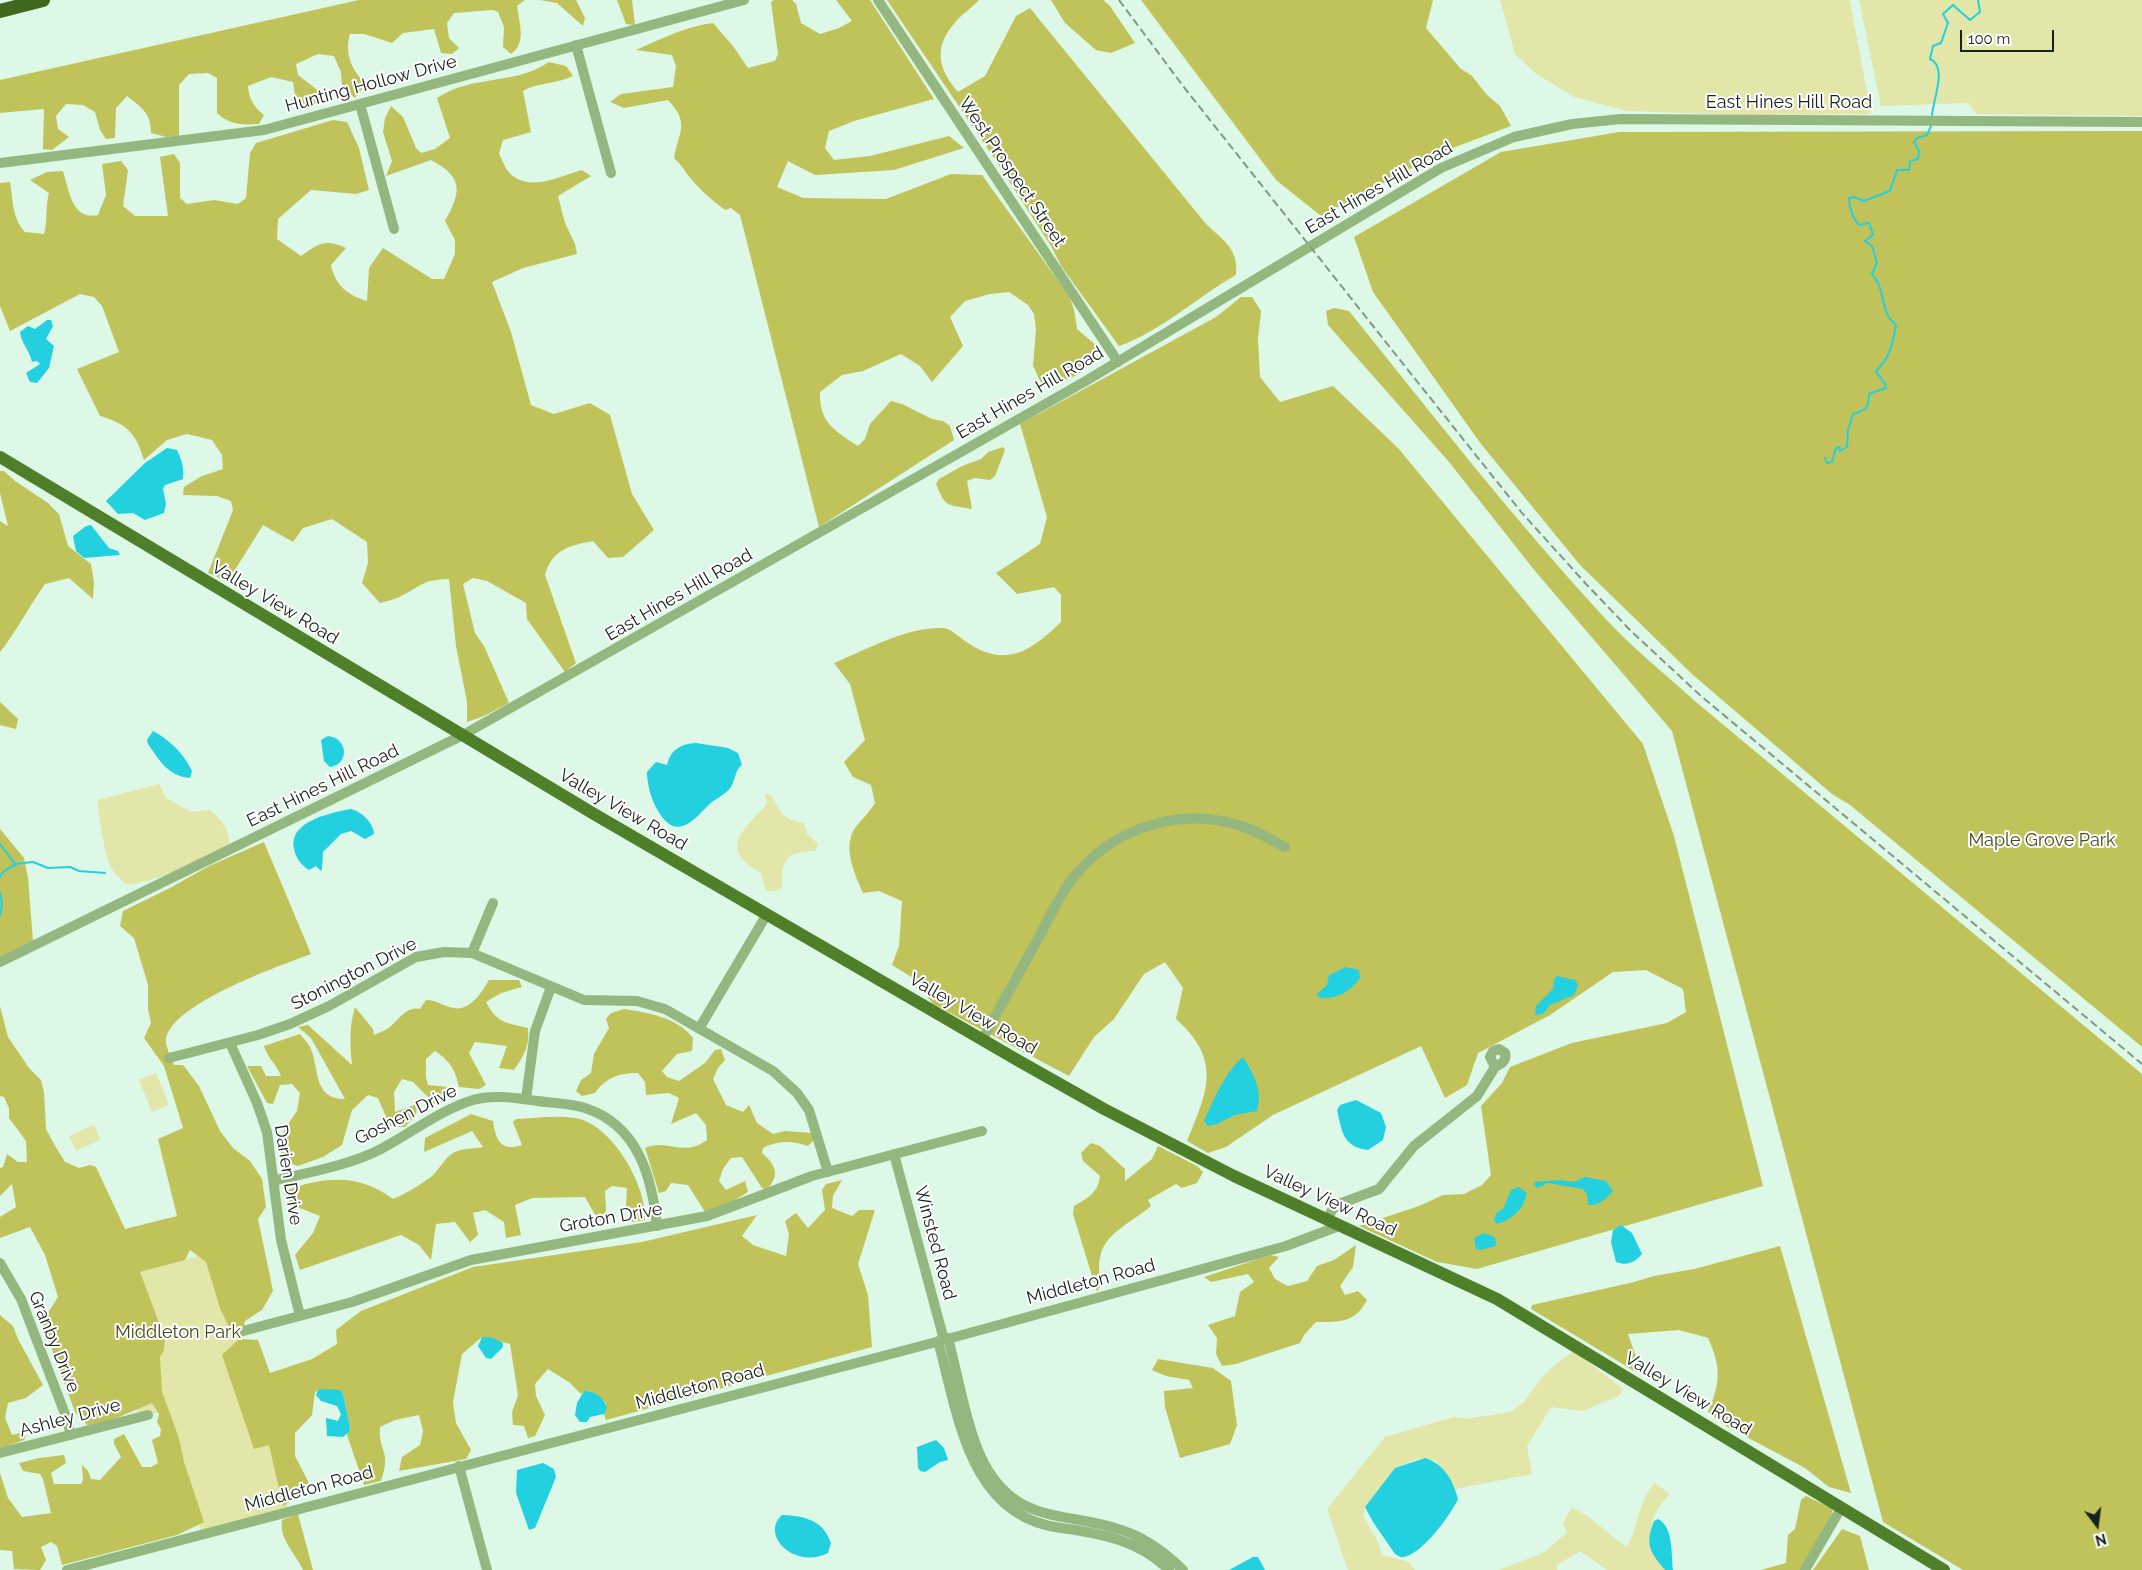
<!DOCTYPE html>
<style>
body{margin:0}
#map{position:relative;width:2142px;height:1570px;overflow:hidden;background:#ddf8e7;font-family:Raleway,sans-serif}
canvas{display:block}
.north{position:absolute;left:2072px;top:1500px;width:50px;height:50px;-webkit-text-stroke:4px #fff;paint-order:stroke;rotate:165deg;font-size:14px;font-weight:700;line-height:20px;text-align:center;color:#18221c}
.north::after{content:'';display:block;margin:auto;width:18px;height:22px;background:#18221c;clip-path:polygon(50% 0,100% 100%,50% 72%,0 100%)}
.scale{position:absolute;left:1960px;top:30px;width:94px;height:22px;box-sizing:border-box;border:2px solid #18221c;border-top:0;padding-left:6px;font-size:15px;line-height:18px;white-space:nowrap;color:#18221c;-webkit-text-stroke:4px #fff;paint-order:stroke}
</style>
<div id="map">
<canvas width="2142" height="1570"></canvas>
<div class="north">N</div>
<div class="scale">100 m</div>
</div>
<script>
const context = document.querySelector('canvas').getContext('2d');
context.lineJoin = 'round';
function paint(path, color) {
  context.fillStyle = color;
  context.fill(path, 'evenodd');
}
function trace(path, color, width, dash) {
  context.strokeStyle = color;
  context.lineWidth = width;
  context.lineCap = dash ? 'butt' : 'round';
  context.setLineDash(dash || []);
  context.stroke(path);
}
function label(font, color, halo, rows, align = 'center') {
  context.font = font + ' Raleway,sans-serif';
  context.lineWidth = 4;
  context.setLineDash([]);
  context.textBaseline = 'middle';
  context.strokeStyle = halo;
  context.fillStyle = color;
  for (const [text, x, y, turn = 0] of rows) {
    context.save();
    context.translate(x, y);
    context.rotate((+turn || 0) * Math.PI / 180);
    context.textAlign = isNaN(turn) ? turn : align;
    if (halo) context.strokeText(text, 0, 0);
    context.fillText(text, 0, 0);
    context.restore();
  }
}
paint(new Path2D(`
 M1500,0H1850L1871,114L1745,115L1627,111L1574,97L1535,73L1515,54Z
 M1859,0H2142V116L1976,114L1968,103L1881,106Z
 M159,784L166,798L191,812L209,810C220,817 231,831 229,845C208,858 148,886 125,884C121,879 116,875 112,869C106,861 97,812 98,800Z
 M765,794L771,795C782,813 781,819 804,823L807,834L818,844L815,851C787,852 781,858 782,887L775,891H766L761,873C718,849 743,830 767,804Z
 M156,1073L169,1105L152,1112L139,1080Z
 M94,1125L100,1140L76,1151L69,1136Z
 M221,1250L289,1512L202,1534L167,1410L139,1417L96,1284Z
 M1574,1351L1623,1389L1620,1395L1583,1411L1551,1407L1527,1446L1532,1474L1455,1489L1437,1462L1424,1458L1414,1460L1395,1468L1365,1507L1363,1516L1377,1540L1382,1555L1409,1562L1415,1570H1348L1327,1509L1385,1437L1453,1417L1466,1419L1510,1412L1524,1402L1541,1378L1555,1365Z
 M1655,1483L1670,1494C1646,1518 1644,1544 1665,1570H1607L1580,1551L1557,1565V1570H1499L1545,1552L1567,1532L1563,1524L1571,1508C1592,1515 1608,1535 1627,1547C1639,1526 1638,1500 1655,1483Z`), '#e2e6a8');
paint(new Path2D(`
 M359,0H525L517,6C519,23 527,43 511,54L503,47L504,27L498,12L493,10L454,13L447,23L449,38L459,48L452,54L441,53L434,29L403,33L392,43L364,34H350C344,53 352,71 366,84L355,98L342,87L341,72L334,56L318,54L296,64L298,75L320,92L324,98L308,109L297,108L293,82L271,77L248,86C249,99 254,107 264,115L259,124C242,125 230,125 217,113V78L208,73L189,74L179,85V136L166,137L151,133C151,113 142,108 127,96L116,108L115,138L106,139L100,130L95,112L83,105L66,104L56,116L58,129L69,137L52,150L43,149L44,109L0,113V80Z
 M540,0H576L585,18L583,26L557,3Z
 M617,0H632L635,25L626,24Z
 M774,0H792L796,4L801,23L820,34L839,28L852,21L836,0H870L934,99L854,121L829,131L825,148L834,160L870,156L949,136L964,148L894,170L815,175L788,161L777,187L803,198L886,199L951,174L982,175L1069,296L1074,309L1077,329L1097,346C1092,375 1066,382 1041,383L1033,366L1036,329L1034,314L1028,305L1009,292L990,294L965,301L950,317L963,346L932,382L920,366L901,354L863,371L842,375L820,392C819,423 835,431 858,446L865,439L870,424L891,401L902,404L932,419L943,421L950,426L954,440L819,527L740,215L731,208L725,210C713,201 701,191 692,180C685,172 682,165 674,158C679,131 690,123 668,100L624,108L610,102L621,94L673,87L676,66L672,55L636,50C661,39 686,26 713,23L733,46L748,68L775,61L778,54L771,2Z
 M887,0H979C971,9 960,15 953,25C933,49 939,70 958,92L985,76L1016,16L1030,8L1206,224C1223,240 1239,249 1236,275C1197,297 1160,332 1119,346L1061,266L1051,246L998,164Z
 M1051,0H1103L1110,6L1135,43L1111,53L1096,50L1065,23Z
 M1141,0H1433L1426,28L1460,68L1472,76L1487,95L1500,106L1511,126L1442,152L1321,216L1276,180Z
 M549,62L566,66L573,76C557,84 538,82 523,91L531,132L503,140L499,154C502,159 504,166 508,171C526,194 561,176 582,170L591,176L558,196L565,223L575,244L577,254L523,268L492,282L511,332L531,405L554,414L590,403L610,415L632,494L654,530L623,557L608,558L593,541C568,546 552,550 545,575L576,663L565,672L527,619L526,603L487,581L473,578L463,584L475,633L484,646L509,703L484,716L467,722V702L456,646L449,579C423,580 424,584 403,595C397,599 387,601 380,603L362,583L368,563L367,542L332,519L303,528L293,542L263,525L228,581L208,573L233,510L231,501L217,496L183,495L184,487L202,476L223,469L222,455L212,440L187,434L167,440L144,460C136,433 127,424 100,416L77,369L119,352L102,306L94,297L80,294L10,331L0,306V183L10,182C13,199 12,219 25,232L44,234C48,221 45,207 49,193L30,180L47,172L63,171C69,190 72,221 98,215L106,195L102,164L121,161L128,170L123,206L135,216H168L160,157L174,154L180,163V198L187,204L214,200L238,204L246,198L250,153L256,143L333,120L347,122L359,148L369,190L356,194L311,190L278,219L277,239L301,256C318,244 325,238 346,248L331,265C335,285 347,295 367,301L369,268L383,248L432,279H444L455,254V240L445,221C462,191 463,177 431,160L386,176L392,161L383,132L385,118L391,106L403,117L416,148L421,153L435,149L450,138L437,98C473,74 513,86 549,62Z
 M2142,131V1047L1850,805L1832,794L1693,675L1580,565L1481,444L1373,292L1354,237L1501,152L1619,132Z
 M1241,297H1252L1261,311L1258,339L1260,377L1280,402L1333,386L1398,448L1643,744L1674,836L1763,1186L1477,1269L1437,1262L1359,1226L1419,1206L1443,1195L1464,1194L1482,1185L1491,1175L1481,1106L1502,1083L1510,1067L1572,1043L1667,1023L1686,1012L1683,989L1646,970L1613,972L1550,1015L1478,1053L1467,1085L1445,1098L1421,1046L1273,1115L1226,1147L1208,1153L1187,1141C1208,1091 1222,1060 1176,1019L1183,988L1165,962L1144,974L1114,1019L1094,1037L1069,1076L933,1004L913,978L892,965L899,946L902,901L879,891L863,893C855,875 842,847 855,828C862,819 869,813 875,803L871,785L853,777L844,762L865,740L850,684L834,663C868,649 906,627 943,628C950,628 959,637 965,641C1005,669 1030,652 1061,622V595L1054,587L1017,594L996,573L1040,544L1047,517L1020,424L1216,317Z
 M1334,308L1349,311C1431,413 1512,517 1601,614C1630,646 1664,673 1696,702L2142,1074V1570H1963L1883,1522L1672,731L1535,571L1449,462L1328,325L1326,311Z
 M1003,447L1005,450L995,476L990,480L975,478L967,481L972,509C947,504 946,509 936,484L939,479L962,466L981,459L988,452Z
 M0,471H4L15,481L48,503L59,514L68,546L91,564L94,583L93,599L69,578L45,584C29,606 17,631 0,652V521L8,526L0,493Z
 M0,702L18,719L16,729L0,725Z
 M0,829L24,858L28,878L33,941L0,957Z
 M264,842L311,954C282,965 163,1006 166,1043C167,1050 172,1059 174,1065H183L199,1086L220,1131L233,1148L250,1161L262,1179L266,1207L258,1219L273,1291L262,1310L245,1321L244,1327H229L220,1308L206,1262L190,1250L185,1260L140,1272L165,1339L164,1350L160,1357L162,1392L179,1438L184,1462L204,1522L177,1535L62,1565L57,1546L51,1542L41,1547L46,1560L40,1570L14,1569L12,1551L0,1550V1473L8,1498L22,1517L51,1513L43,1479L40,1474L23,1471L19,1463L39,1458L64,1455L66,1463L51,1473L54,1484H81L83,1480L82,1465L88,1471L91,1479L100,1480L121,1457L114,1444V1439L124,1434L142,1467H151L158,1463L152,1440L160,1436L161,1429L157,1422L159,1414L152,1403L114,1419L88,1426L75,1412L42,1322L58,1297L45,1255L30,1227L0,1238V1217L16,1207L12,1184L0,1196V1168L3,1167L7,1154L18,1162H27L26,1141L9,1118V1108L4,1097L0,1096V1006L8,1037L29,1068L41,1080L44,1092L46,1129L54,1144L65,1162L79,1168L90,1165L96,1167L125,1229L177,1216L158,1139L183,1128L164,1066L144,1038L151,1023L148,1010V985L134,938L120,926L123,911L170,888L209,866Z
 M489,980H519L522,987L501,993L486,1002C497,1023 506,1023 528,1028C530,1045 524,1056 514,1070L499,1068L507,1046L475,1042L469,1053L486,1085L479,1089L459,1087C455,1069 450,1061 435,1051L426,1059V1077L428,1085L448,1087L447,1097L435,1104L413,1082L402,1079L394,1092L395,1112L417,1104L416,1115L405,1127L390,1126L378,1098L368,1095L352,1110L342,1145L323,1157L298,1166L281,1160V1145L284,1130L297,1111L300,1093L292,1084L280,1085L273,1104L267,1103L247,1066H261L266,1076H281C277,1065 267,1057 264,1046L300,1034C303,1038 308,1043 310,1047C320,1067 312,1099 345,1099L311,1038L298,1027L308,1025L352,1065C350,1045 349,1027 355,1007L373,1029L374,1035C380,1032 388,1030 392,1025C400,1018 407,1006 420,1009L426,1000C436,1000 440,1004 449,1007C469,1014 481,993 489,980Z
 M624,1009C649,1013 677,1017 693,1038L692,1051L677,1054L662,1071L667,1077L679,1081L705,1063L715,1050L721,1049L725,1060L718,1068L713,1079L726,1105L743,1112L749,1105L757,1123L773,1134L785,1131L813,1133L814,1140L808,1146C792,1141 778,1140 763,1148L762,1153C775,1164 781,1175 767,1189L762,1188L742,1157L731,1158L723,1169L719,1181L726,1190L745,1181L748,1192L735,1200L705,1212L688,1185L671,1183L666,1191L659,1193L645,1148C668,1138 683,1158 707,1140L706,1125L696,1113L671,1124L679,1098L669,1093L646,1095L645,1082L638,1073C620,1073 606,1077 595,1093L582,1096L576,1091L581,1080L591,1073L594,1054L609,1028L606,1019L611,1013Z
 M471,1114L493,1121C496,1140 500,1152 522,1145L513,1122L516,1119C535,1118 556,1115 575,1118C611,1123 647,1185 645,1220L632,1222L626,1206L627,1188L612,1186L605,1191L606,1209L604,1224L594,1213L585,1197L532,1198L515,1205L521,1235L506,1238L504,1222L485,1210L473,1213L478,1235L470,1242L455,1222L436,1224L431,1260L419,1245L401,1235L300,1270L295,1255L313,1233L320,1216L292,1205L283,1192C321,1176 359,1173 393,1199C402,1196 427,1181 433,1175C441,1167 445,1157 455,1152C463,1148 474,1149 483,1147L472,1131L424,1152L425,1138Z
 M1091,1143L1100,1146L1125,1169V1181L1152,1159L1158,1146L1197,1166L1203,1172L1197,1183L1182,1188L1176,1184L1148,1200L1151,1206C1119,1232 1092,1237 1101,1284L1097,1292L1073,1214L1074,1206C1088,1198 1098,1193 1100,1176L1083,1161L1081,1153Z
 M842,1180L833,1196L832,1208L852,1216L859,1210H875L858,1264L868,1295L872,1347L606,1420L604,1414L606,1403C599,1396 595,1391 584,1391L581,1394L570,1383L548,1369L535,1384L536,1396L545,1415L535,1436L528,1438L524,1426L513,1425L512,1412L518,1395L510,1344L482,1337L462,1354L453,1402L456,1423L471,1450L466,1459L399,1471L402,1457L420,1445L423,1431L419,1415L395,1420L380,1427C378,1452 392,1450 381,1481L364,1485L347,1435L350,1427L343,1394L340,1390H318L315,1392L312,1415L295,1433V1456L311,1487L283,1506L269,1445L254,1449L222,1355L239,1339L258,1340L270,1373L312,1359L337,1344L336,1330L361,1311L473,1267L642,1242L757,1215L742,1236L753,1245L786,1256L789,1234L785,1221L796,1213L808,1228L825,1210L822,1190L826,1184Z
 M1356,1245L1353,1267L1340,1286L1345,1295L1358,1291L1367,1300C1355,1323 1340,1322 1316,1322L1304,1335L1300,1343L1236,1364L1222,1366L1216,1354L1217,1338L1208,1325L1235,1316L1240,1292L1254,1282L1248,1274L1211,1282L1204,1277L1270,1255L1279,1257L1269,1268L1275,1279L1288,1286L1307,1281L1317,1266L1334,1260Z
 M1780,1246L1851,1493L1829,1487L1805,1468L1726,1426L1708,1412C1721,1382 1721,1367 1708,1338L1679,1330L1628,1334L1640,1368L1636,1372L1531,1309L1532,1305L1634,1282L1654,1276L1694,1269Z
 M0,1315L13,1326L18,1339L43,1385L26,1398L8,1403L5,1418L12,1435L20,1433L26,1436L24,1440L0,1449Z
 M1158,1359L1213,1368L1231,1381L1237,1425L1230,1444L1180,1458L1165,1407L1164,1391L1193,1388L1189,1380L1166,1376L1152,1370Z
 M1806,1496L1833,1509L1827,1529L1801,1570H1761L1786,1563L1788,1535L1795,1529L1801,1500Z
 M298,1514L313,1570H303C295,1552 279,1540 282,1520Z
 M1842,1529L1860,1536L1869,1570H1813Z`), '#c0c35a');
paint(new Path2D(`
 M47,320H51L53,326L46,339L54,346L49,368L37,383L30,382L26,373L40,364L37,361L32,362C30,351 21,343 20,332L28,326L35,329Z
 M167,448L177,450C182,460 184,468 183,479L165,485L163,489L166,504L164,513L145,520L133,513L118,514L106,501L145,463Z
 M91,525L109,548L118,551L120,555L84,558L76,551L73,536L86,526Z
 M153,731C170,740 184,754 192,771L190,778C168,776 160,761 148,744L147,740Z
 M328,736C348,738 350,764 330,767L324,761L321,740Z
 M696,743L728,748L738,753L742,765C735,770 736,777 732,785C730,791 718,798 712,802C699,813 681,841 663,818C653,806 647,787 647,772L656,762L667,765C671,749 681,744 696,743Z
 M350,809C360,810 374,823 374,834L365,839L351,831L341,834L323,852L322,869L321,871L316,866L309,870C301,865 295,857 294,848C289,821 331,813 350,809Z
 M1346,967L1359,970L1360,978C1350,992 1335,1001 1318,997L1317,994L1327,985L1329,975Z
 M1557,976L1575,980L1578,985L1574,995L1550,1005L1543,1014L1535,1015L1536,1006L1553,989L1554,979Z
 M1243,1057C1254,1075 1263,1090 1257,1111L1235,1115L1217,1124L1208,1126L1204,1121C1214,1099 1225,1072 1243,1057Z
 M1356,1100L1381,1113L1386,1127L1383,1140L1368,1150C1343,1147 1342,1132 1337,1110L1340,1105Z
 M1585,1177L1606,1181L1613,1191C1606,1199 1599,1206 1588,1205L1587,1194L1583,1189L1548,1183L1537,1188L1534,1185L1535,1182L1560,1180L1574,1182Z
 M1518,1187L1526,1192C1527,1207 1510,1221 1497,1224L1494,1221L1496,1213L1503,1209L1511,1190Z
 M1621,1225L1632,1233L1642,1254C1634,1263 1627,1266 1616,1262L1611,1242L1613,1230Z
 M1484,1233L1495,1237L1496,1246L1480,1250L1476,1249L1474,1238Z
 M482,1337L493,1338L503,1343V1347L491,1359L486,1358L478,1346Z
 M323,1389L340,1390L343,1394L350,1427L349,1432L343,1437L327,1436L326,1418L338,1421L341,1414L337,1406L321,1401L316,1395L318,1390Z
 M584,1391C595,1391 604,1397 607,1408L604,1414L590,1417L587,1422H580L575,1415L577,1403Z
 M936,1440L944,1448L948,1460L940,1462L925,1472L920,1471L918,1468L917,1447Z
 M1425,1458C1444,1464 1453,1480 1458,1499C1451,1515 1418,1560 1400,1557L1395,1554L1373,1522L1365,1507L1395,1468Z
 M543,1463L554,1469L556,1477L535,1528L529,1530L516,1493L517,1470Z
 M782,1515C805,1516 823,1520 831,1543L828,1553C793,1570 760,1534 782,1515Z
 M1658,1519C1674,1527 1671,1555 1673,1570H1665C1649,1551 1645,1544 1654,1521Z
 M1253,1557H1258L1265,1570H1229Z`), '#22d0df');
trace(new Path2D(`
 M1932,115C1933,100 1948,66 1930,59L1933,46L1941,43L1948,23L1943,14L1953,5L1970,20L1980,12L1978,0
 M1825,458L1827,463L1832,462L1836,448L1839,447L1840,451L1847,447L1848,430L1853,414C1866,410 1869,409 1869,394L1886,388L1885,384L1876,371C1890,358 1893,343 1896,325C1894,322 1889,319 1888,316C1881,301 1883,286 1872,274L1877,263L1872,246L1865,241L1873,235L1869,223L1859,225C1853,219 1849,207 1849,198L1854,197L1864,201L1890,191L1897,170H1909L1910,161L1918,159L1919,151L1914,142L1917,138L1927,135L1932,124
 M0,844L15,864L33,862L48,868L70,867L79,871L105,873
 M0,877L4,871L15,865
 M0,893L2,904L0,915`), '#22d0df', 2);
trace(new Path2D(`
 M878,0L1118,362
 M576,45L611,173
 M360,104L394,229
 M0,163L264,130L744,0
 M472,953L493,903
 M0,962L463,735L1084,382L1441,168L1514,137L1572,124L1621,119L2142,122
 M700,1027L767,914
 M982,1040C1001,1006 1020,971 1039,937C1051,915 1061,891 1078,872C1120,824 1187,806 1247,828C1260,833 1272,840 1285,847
 M230,1043L257,1103L267,1132L281,1240L300,1316
 M1499,1049L1505,1053C1507,1061 1501,1064 1495,1067L1490,1057L1493,1051Z
 M169,1058L258,1035L290,1024L329,1006L416,957L444,952L472,953L584,1000L637,1001L665,1009L773,1071L797,1093L809,1110L828,1172
 M526,1099L535,1031L551,987
 M894,1154L944,1340
 M274,1181C309,1172 347,1166 379,1150C410,1134 440,1110 473,1100C493,1094 516,1098 537,1101C553,1103 570,1103 585,1108C638,1125 652,1177 657,1226
 M1327,1220L1332,1210L1339,1204L1379,1189L1414,1146L1477,1096L1495,1067
 M0,1263L21,1299L65,1414L71,1435
 M243,1331L352,1302L471,1260L707,1216L812,1176L982,1131
 M948,1338C958,1375 967,1431 984,1463C1016,1523 1062,1512 1115,1528C1141,1535 1164,1551 1183,1570
 M938,1341C958,1413 968,1517 1061,1528C1101,1533 1140,1541 1169,1570
 M0,1453L148,1415
 M459,1466L487,1570
 M67,1570L944,1340L1286,1246L1339,1226
 M1805,1570L1841,1508`), '#94b67f', 10);
trace(new Path2D(`
 M0,457L594,814L1019,1061L1104,1109L1234,1176L1497,1299L1944,1570`), '#4f7f28', 12);
trace(new Path2D(`
 M0,11L43,0`), '#3f681d', 14);
trace(new Path2D(`
 M1119,0L1183,86L1396,355L1522,513L1587,585L1631,631L1701,696L2142,1064`), '#83968a', 2, [8, 4]);
label('18px', '#18221c', '#fff', [
 ["Hunting Hollow Drive",371,84,-15],
 ["East Hines Hill Road",1789,103],
 ["West Prospect Street",1012,172,56],
 ["East Hines Hill Road",1379,188,-30],
 ["East Hines Hill Road",1030,393,-30],
 ["East Hines Hill Road",679,595,-30],
 ["Valley View Road",275,603,31],
 ["East Hines Hill Road",323,786,-26],
 ["Valley View Road",623,810,30],
 ["Stonington Drive",354,974,-27],
 ["Valley View Road",973,1014,30],
 ["Goshen Drive",406,1115,-27],
 ["Darien Drive",288,1175,81],
 ["Valley View Road",1330,1201,25],
 ["Groton Drive",611,1218,-10],
 ["Winsted Road",935,1243,75],
 ["Middleton Road",1091,1282,-15],
 ["Granby Drive",54,1342,68],
 ["Middleton Road",700,1387,-15],
 ["Valley View Road",1688,1394,31],
 ["Ashley Drive",70,1418,-15],
 ["Middleton Road",309,1489,-15]
]);
label('18px', '#484a1e', '#fff', [
 ["Maple Grove Park",2042,841],
 ["Middleton Park",178,1333]
]);
</script>
